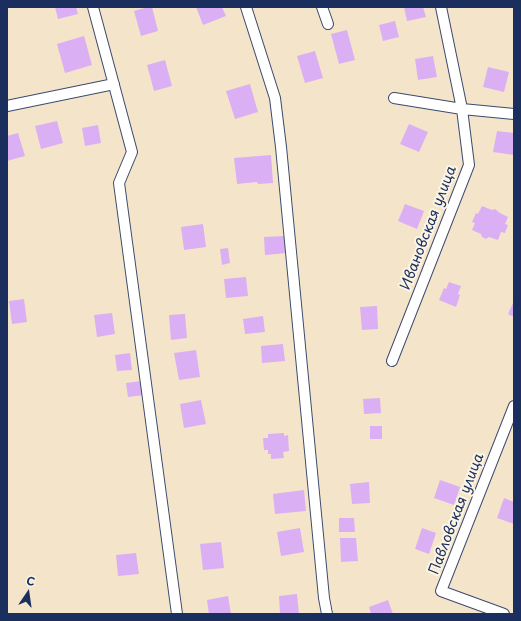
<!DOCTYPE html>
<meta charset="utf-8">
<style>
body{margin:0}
#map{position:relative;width:521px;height:621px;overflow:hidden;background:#f4e5ca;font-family:"Playpen Sans",sans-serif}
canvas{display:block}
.frame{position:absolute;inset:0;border:8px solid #1b2f5e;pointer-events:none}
.north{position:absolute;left:8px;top:573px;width:40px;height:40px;-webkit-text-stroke:3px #fcf5e5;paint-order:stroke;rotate:13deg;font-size:11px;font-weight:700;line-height:16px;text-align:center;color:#1b2f5e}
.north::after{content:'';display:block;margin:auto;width:14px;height:18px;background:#1b2f5e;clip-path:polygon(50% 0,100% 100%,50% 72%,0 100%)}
</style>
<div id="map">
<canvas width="521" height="621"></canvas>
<div class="frame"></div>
<div class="north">С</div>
</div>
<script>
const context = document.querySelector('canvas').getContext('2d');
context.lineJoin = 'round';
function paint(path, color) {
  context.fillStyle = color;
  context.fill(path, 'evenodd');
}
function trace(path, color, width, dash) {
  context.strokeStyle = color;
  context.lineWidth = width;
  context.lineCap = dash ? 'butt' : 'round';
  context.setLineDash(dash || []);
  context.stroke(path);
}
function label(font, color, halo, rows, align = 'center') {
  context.font = font + ' "Playpen Sans",sans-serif';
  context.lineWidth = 4;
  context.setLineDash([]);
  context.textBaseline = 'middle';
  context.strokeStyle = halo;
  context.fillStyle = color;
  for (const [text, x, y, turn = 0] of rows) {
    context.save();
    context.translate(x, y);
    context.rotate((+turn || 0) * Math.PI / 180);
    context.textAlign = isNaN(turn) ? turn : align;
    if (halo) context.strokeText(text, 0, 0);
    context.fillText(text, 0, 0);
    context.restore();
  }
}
paint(new Path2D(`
 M55,7H76L78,14L58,19Z
 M148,7H152L158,31L141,36L134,11Z
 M196,7H222L226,16L203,25Z
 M404,7H423L426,17L407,21Z
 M395,21L399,37L383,41L379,25Z
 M347,30L355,60L339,64L331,34Z
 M84,36L92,65L65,73L57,44Z
 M315,51L323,78L305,83L297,56Z
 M433,56L437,77L418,80L415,59Z
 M165,60L172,86L154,91L147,65Z
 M488,67L509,72L504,92L483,87Z
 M250,84L258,112L235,119L226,91Z
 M57,121L63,143L41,149L35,126Z
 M409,124L428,132L419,152L400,144Z
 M98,125L101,143L85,146L82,128Z
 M497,131L514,133V155L493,152Z
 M18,133L25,156L7,161V136Z
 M271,155L273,183L258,184L257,182L237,184L234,158Z
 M405,204L424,211L417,229L398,221Z
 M482,206L492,210L495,209L500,213L508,217L505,224L508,225L505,233L501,232L498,240L489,237L486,239L482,237L481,234L472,230L475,223L472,222L476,213L478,214Z
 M203,224L206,247L184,250L181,227Z
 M285,236L287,253L265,255L264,237Z
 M228,248L230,263L222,265L220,249Z
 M246,277L248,296L226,298L224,279Z
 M449,282L461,286L458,294L460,295L456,307L439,300L444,288L446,289Z
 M24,299L27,322L12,324L9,301Z
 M514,301V317L508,314Z
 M377,306L378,329L362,330L360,307Z
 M112,313L115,334L97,337L94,315Z
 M185,314L187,338L171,340L169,315Z
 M263,316L265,332L245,334L243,319Z
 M283,344L285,361L262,363L261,346Z
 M196,350L200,377L179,380L174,353Z
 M130,353L132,370L117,371L115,355Z
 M142,381L144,395L128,397L126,383Z
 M380,398L381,413L364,414L363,399Z
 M201,400L206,424L184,428L180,404Z
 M370,426H382V439H370Z
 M284,433V436L288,435L289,451L283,452L284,458L271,459V454H268V450H264L263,438H268V434Z
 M440,480L460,487L454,505L434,498Z
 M369,482L370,503L352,504L350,484Z
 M304,490L306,511L275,514L273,494Z
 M504,498L514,502V524L497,518Z
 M339,518H354L355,532H339Z
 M300,528L304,552L281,556L277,532Z
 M422,528L436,533L429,554L415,549Z
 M340,538H356L358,561L341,562Z
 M221,542L224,568L203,570L200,544Z
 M136,553L139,574L118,576L116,555Z
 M297,594L299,614H280L279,596Z
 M228,596L231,614H209L207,600Z
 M388,600L393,614H371L369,607Z`), '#dbaff3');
const minor = new Path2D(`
 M93,7L132,152L119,183L177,614
 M246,7L275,98L281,147L324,598L327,614
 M322,7L328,24
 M394,98L462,109L514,114
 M7,106L114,84
 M392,361L469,165L462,109L441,7
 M504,614L441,591L514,406`);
trace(minor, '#3c4a6e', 12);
trace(minor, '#fff', 10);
label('14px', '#1b2f5e', '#fcf5e5', [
 ["Ивановская улица",429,228,-69],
 ["Павловская улица",457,514,-69]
]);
</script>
